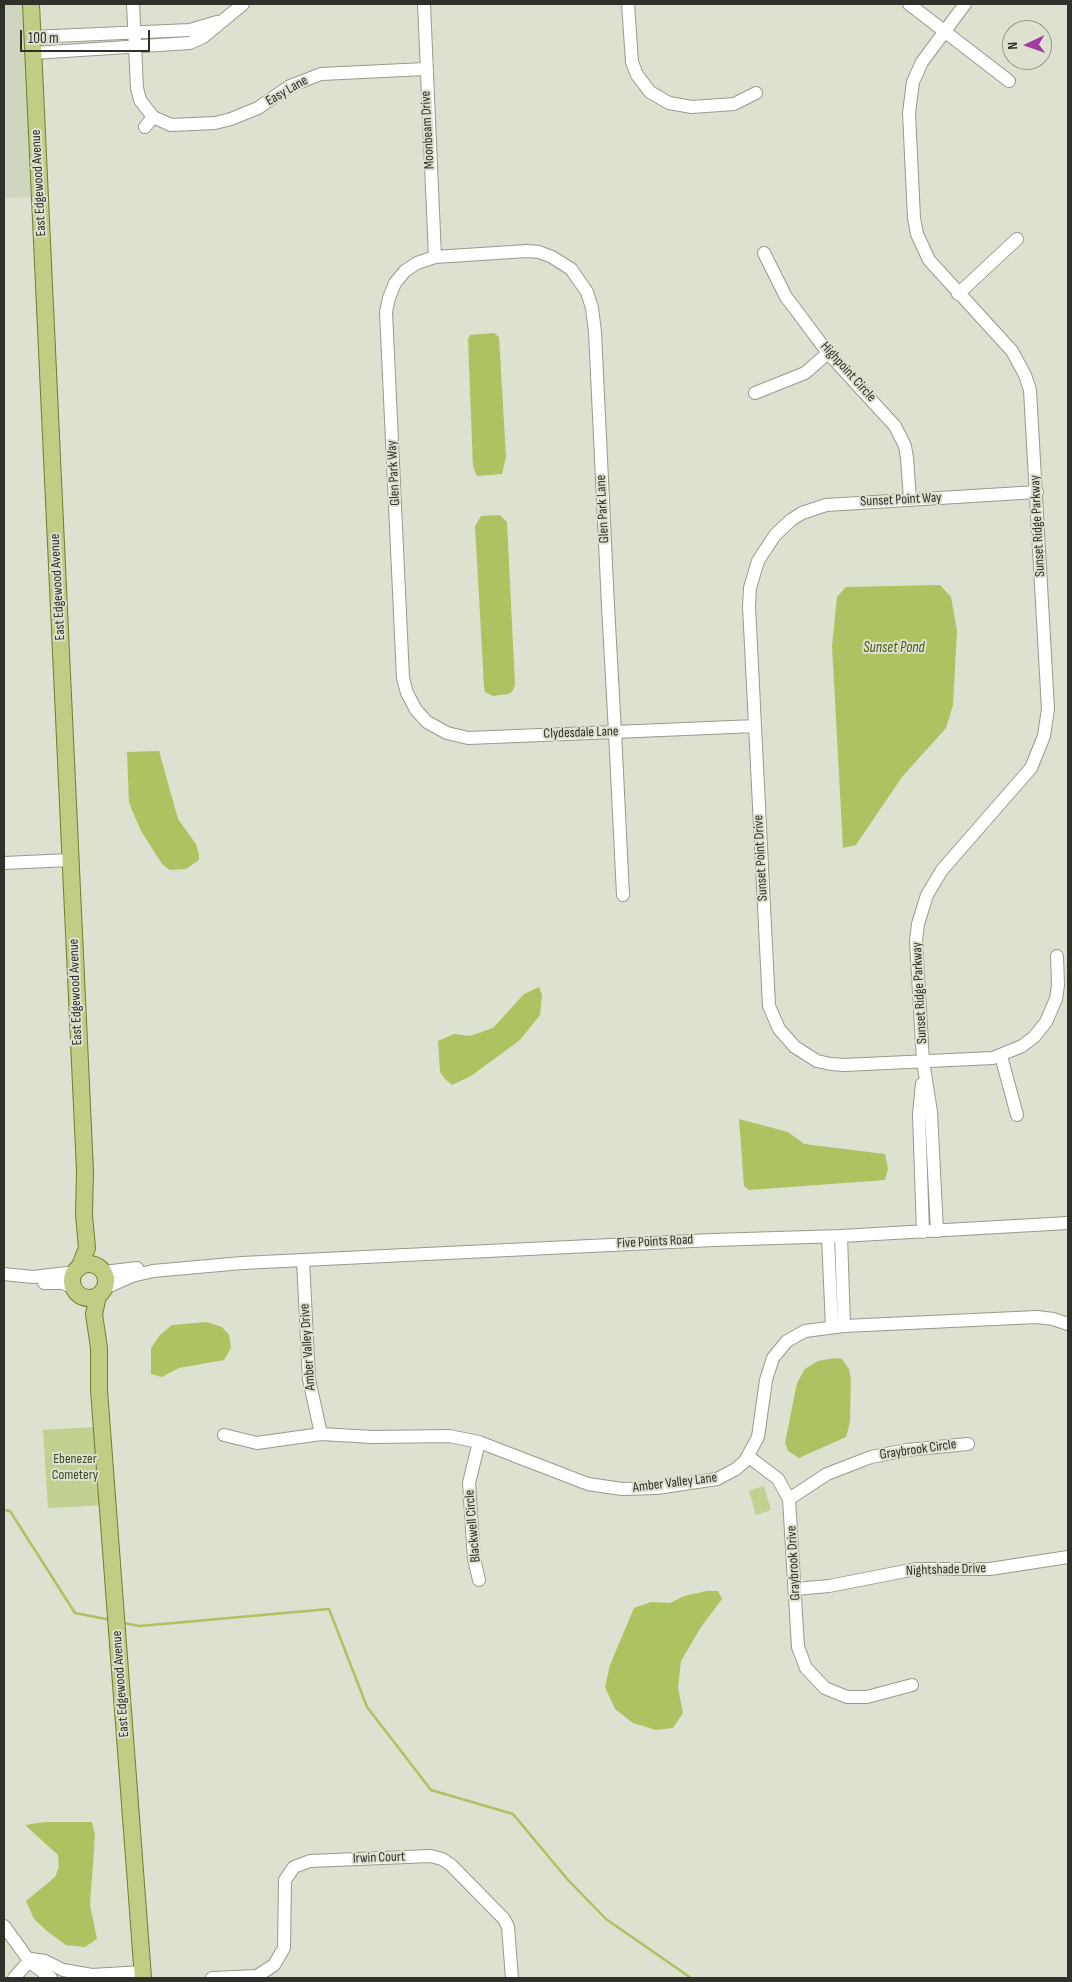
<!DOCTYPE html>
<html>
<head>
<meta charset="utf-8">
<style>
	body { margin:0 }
	#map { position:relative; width:1072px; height:1982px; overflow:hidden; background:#dce1d0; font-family:"Sofia Sans Condensed",sans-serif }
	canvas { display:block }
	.frame { position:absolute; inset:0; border:5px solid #2e3029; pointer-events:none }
	.north { position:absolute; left:1002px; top:20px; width:50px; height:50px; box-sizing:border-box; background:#dce1d0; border:1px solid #969a8d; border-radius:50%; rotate:267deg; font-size:14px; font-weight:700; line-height:20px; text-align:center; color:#2e3029 }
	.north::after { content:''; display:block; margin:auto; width:18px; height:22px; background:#a33a9d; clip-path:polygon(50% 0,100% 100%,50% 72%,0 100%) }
	.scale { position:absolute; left:20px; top:30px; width:130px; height:22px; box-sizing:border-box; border:2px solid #2e3029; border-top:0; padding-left:6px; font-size:15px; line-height:18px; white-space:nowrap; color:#2e3029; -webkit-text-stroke:4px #dce1d0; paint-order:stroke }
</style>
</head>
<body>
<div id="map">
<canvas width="1072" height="1982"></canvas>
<div class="frame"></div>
<div class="north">N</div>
<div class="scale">100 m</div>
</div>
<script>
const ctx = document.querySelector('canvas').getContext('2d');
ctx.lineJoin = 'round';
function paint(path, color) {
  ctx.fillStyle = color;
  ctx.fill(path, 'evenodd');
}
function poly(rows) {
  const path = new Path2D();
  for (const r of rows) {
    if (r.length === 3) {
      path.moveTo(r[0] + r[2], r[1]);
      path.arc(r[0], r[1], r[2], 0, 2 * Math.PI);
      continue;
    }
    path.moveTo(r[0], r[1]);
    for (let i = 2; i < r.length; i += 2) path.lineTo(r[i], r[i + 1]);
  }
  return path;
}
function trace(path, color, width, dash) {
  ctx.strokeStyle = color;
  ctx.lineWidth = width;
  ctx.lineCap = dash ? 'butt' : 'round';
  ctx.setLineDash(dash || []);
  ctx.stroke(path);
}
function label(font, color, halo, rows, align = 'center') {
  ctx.font = font + ' "Sofia Sans Condensed",sans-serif';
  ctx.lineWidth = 4;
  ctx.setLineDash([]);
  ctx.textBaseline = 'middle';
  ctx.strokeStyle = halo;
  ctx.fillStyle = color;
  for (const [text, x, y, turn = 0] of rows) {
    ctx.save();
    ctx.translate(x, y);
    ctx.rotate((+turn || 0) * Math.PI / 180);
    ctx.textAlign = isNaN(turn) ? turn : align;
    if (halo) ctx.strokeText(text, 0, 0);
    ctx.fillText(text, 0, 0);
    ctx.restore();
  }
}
const built = poly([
	[4,4,31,4,39,197,4,198]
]);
const green = poly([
	[94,1427,107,1505,48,1508,43,1430],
	[764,1486,771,1510,756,1515,749,1491]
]);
const water = poly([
	[494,333,499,337,506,457,502,474,477,476,473,467,468,339,470,335],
	[500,515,507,522,515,685,512,692,508,694,493,696,485,692,484,686,475,526,481,516],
	[940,585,951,597,957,631,953,705,946,728,902,777,856,845,843,848,832,646,837,597,846,587],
	[159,751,178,819,196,844,199,854,199,860,186,869,170,870,162,864,141,831,129,803,127,752],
	[539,987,542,995,540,1015,520,1040,471,1076,452,1085,445,1079,440,1072,438,1041,454,1034,470,1036,493,1028,524,994],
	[739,1119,788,1132,804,1144,885,1154,888,1169,885,1180,749,1190,744,1186],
	[207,1322,222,1327,229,1335,231,1348,224,1360,179,1368,162,1377,151,1374,151,1348,160,1335,172,1325],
	[835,1358,842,1359,849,1369,851,1380,850,1422,846,1437,799,1458,788,1451,785,1443,797,1383,805,1369,818,1361],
	[707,1591,718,1591,722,1599,701,1627,681,1661,678,1688,683,1713,673,1728,656,1730,633,1723,615,1709,605,1687,610,1665,634,1608,651,1602,670,1603,684,1596],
	[45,1822,92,1822,95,1835,90,1905,97,1939,85,1947,66,1945,48,1932,34,1919,26,1901,55,1877,59,1867,58,1855,25,1825]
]);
const stream = poly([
	[4,1510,10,1511,75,1613,111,1620],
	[123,1623,140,1626,329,1609,367,1707,431,1790,513,1814,568,1880,606,1919,691,1978]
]);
const minor = poly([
	[133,4,137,88,140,100,153,117,171,125,215,123,231,119,258,108,290,86,321,74,425,69],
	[424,4,435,257],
	[628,4,632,62,637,75,650,92,669,103,692,107,734,104,756,93],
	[909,4,1009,81],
	[32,37,190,30,217,22],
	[33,53,190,43,203,37,243,4],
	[145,127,153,117],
	[764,253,786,297,796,310,828,353,895,426,905,446,907,458,910,499],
	[958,294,1017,239],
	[755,393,805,373,828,353],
	[1037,492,826,505,802,513,791,520,775,535,758,561,750,588,749,606,769,1006,779,1029,795,1047,817,1061,831,1064,844,1065,993,1058,1022,1046,1034,1037,1046,1022,1056,999,1058,985,1057,956],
	[4,863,70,860],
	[623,895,615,732,608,606,595,332,592,308,587,292,571,269,552,257,539,252,527,251,435,257,417,263,405,271,395,283,389,298,386,312,403,678,407,693,416,710,427,722,447,733,468,738,615,732,755,726],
	[1001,1056,1017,1115],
	[922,1084,919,1114,923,1232],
	[937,1231,931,1112,923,1061,916,941,918,924,927,895,942,870,1031,768,1044,736,1048,709,1030,390,1025,375,1012,351,929,260,917,234,914,218,909,113,913,82,922,62,965,4],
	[841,1236,844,1326],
	[828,1237,832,1327],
	[303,1260,309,1379,321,1434],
	[104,1272,137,1268],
	[4,1274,33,1277,75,1272],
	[44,1283,63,1283,74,1288],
	[105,1288,132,1276,153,1271,242,1263,713,1240,841,1236,1068,1223],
	[224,1435,257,1443,321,1434,373,1437,449,1436,479,1442,588,1484,622,1489,657,1488,717,1479,736,1469,745,1461,758,1437,766,1380,773,1358,787,1341,805,1331,844,1326,1037,1317,1053,1319,1068,1324],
	[479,1442,469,1483,474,1559,479,1580],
	[749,1457,778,1479,789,1499,798,1647,806,1668,825,1688,847,1697,867,1697,912,1685],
	[789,1499,827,1474,871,1457,907,1450,968,1444],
	[795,1589,829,1586,916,1569,990,1569,1068,1557],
	[4,1926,31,1963,51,1978],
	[31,1959,45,1961,63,1970,92,1975,142,1972],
	[257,1976,274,1965,284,1948,285,1880,294,1867,310,1861,431,1856,442,1859,451,1865,504,1919,508,1927,512,1978],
	[14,1978,31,1959],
	[212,1978,257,1976,260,1978]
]);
const major = poly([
	[31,4,85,1171,84,1215,87,1248,79,1268],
	[89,1281,17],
	[98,1296,94,1314,99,1348,99,1390,143,1978]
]);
const streetNames = [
	["Easy Lane",287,91,-30],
	["Moonbeam Drive",428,130,-93],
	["East Edgewood Avenue",39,183,-93],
	["Highpoint Circle",848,372,48],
	["Glen Park Way",394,473,-93],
	["Sunset Point Way",901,500,-3],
	["Glen Park Lane",603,509,-93],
	["Sunset Ridge Parkway",1038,526,-93],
	["East Edgewood Avenue",58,587,-93],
	["Clydesdale Lane",581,733,-2],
	["Sunset Point Drive",761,858,-93],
	["East Edgewood Avenue",76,992,-92],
	["Sunset Ridge Parkway",920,993,-93],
	["Five Points Road",655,1242,-3],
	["Amber Valley Drive",308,1347,-94],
	["Graybrook Circle",918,1450,-8],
	["Amber Valley Lane",675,1483,-7],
	["Blackwell Circle",473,1526,-95],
	["Graybrook Drive",794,1563,-93],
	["Nightshade Drive",946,1570,-2],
	["East Edgewood Avenue",121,1684,-94],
	["Irwin Court",379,1858,-2]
];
const parkNames = [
	["Ebenezer",75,1459],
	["Cometery",75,1475]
];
const waterNames = [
	["Sunset Pond",894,648]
];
paint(built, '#cfd6be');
paint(green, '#c1d190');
paint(water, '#adc361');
trace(stream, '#adc361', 2.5);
trace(minor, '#979b8c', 14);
trace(major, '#708030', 18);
trace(minor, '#fff', 12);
trace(major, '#bfcd85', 16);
label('14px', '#2e3029', '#dce1d0', streetNames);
label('14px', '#3f4820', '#dce1d0', parkNames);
label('italic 15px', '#4b5810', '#dce1d0', waterNames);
</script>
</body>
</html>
